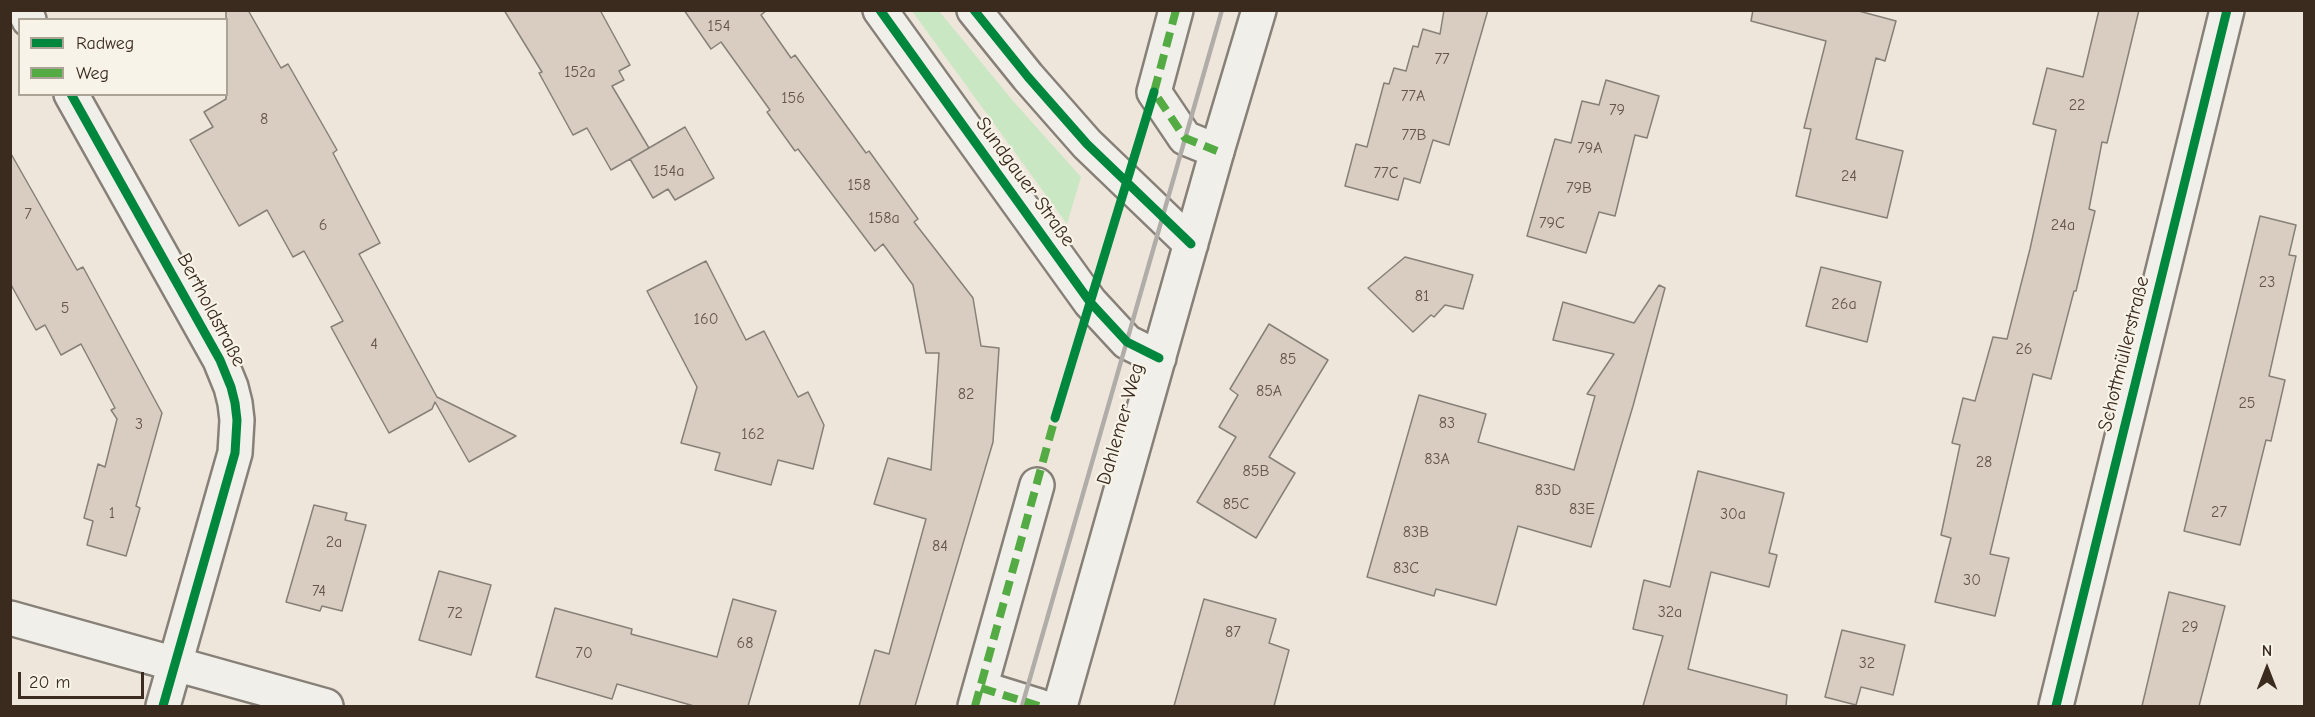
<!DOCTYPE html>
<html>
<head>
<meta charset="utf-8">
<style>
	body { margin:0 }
	#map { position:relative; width:2315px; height:717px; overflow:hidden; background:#eee6db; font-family:"Comic Neue",sans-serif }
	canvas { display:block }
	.frame { position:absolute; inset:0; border:12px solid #3b2a1e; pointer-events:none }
	.legend { position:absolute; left:18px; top:18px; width:210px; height:78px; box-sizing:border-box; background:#f7f3e8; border:2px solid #aca397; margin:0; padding:8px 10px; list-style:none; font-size:18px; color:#3b2a1e }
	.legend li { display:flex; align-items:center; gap:12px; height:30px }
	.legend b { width:30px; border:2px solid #aca397 }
	.north { position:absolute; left:2237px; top:639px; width:60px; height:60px; -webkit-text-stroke:4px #f7f3e8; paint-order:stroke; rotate:0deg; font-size:16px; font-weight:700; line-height:24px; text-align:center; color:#3b2a1e }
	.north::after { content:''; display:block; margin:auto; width:21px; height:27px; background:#3b2a1e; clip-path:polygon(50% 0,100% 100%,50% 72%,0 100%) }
	.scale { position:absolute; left:18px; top:672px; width:126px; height:27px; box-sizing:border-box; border:3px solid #3b2a1e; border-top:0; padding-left:8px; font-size:18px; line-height:21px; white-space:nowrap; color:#3b2a1e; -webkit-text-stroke:4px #f7f3e8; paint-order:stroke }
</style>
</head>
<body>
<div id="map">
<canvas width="2315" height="717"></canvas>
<div class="frame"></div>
<ul class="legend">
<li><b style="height:8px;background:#00873e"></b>Radweg</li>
<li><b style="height:8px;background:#55ab43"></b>Weg</li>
</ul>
<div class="north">N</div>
<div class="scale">20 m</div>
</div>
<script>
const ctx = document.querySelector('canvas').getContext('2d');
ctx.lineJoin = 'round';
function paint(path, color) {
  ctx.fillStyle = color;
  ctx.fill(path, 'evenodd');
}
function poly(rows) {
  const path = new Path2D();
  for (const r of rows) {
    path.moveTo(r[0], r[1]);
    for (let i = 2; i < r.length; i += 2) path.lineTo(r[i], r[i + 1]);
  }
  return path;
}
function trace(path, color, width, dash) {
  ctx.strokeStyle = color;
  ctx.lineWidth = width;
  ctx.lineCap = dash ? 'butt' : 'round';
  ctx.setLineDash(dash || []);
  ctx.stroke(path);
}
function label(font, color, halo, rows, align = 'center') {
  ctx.font = font + ' "Comic Neue",sans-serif';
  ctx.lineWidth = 4.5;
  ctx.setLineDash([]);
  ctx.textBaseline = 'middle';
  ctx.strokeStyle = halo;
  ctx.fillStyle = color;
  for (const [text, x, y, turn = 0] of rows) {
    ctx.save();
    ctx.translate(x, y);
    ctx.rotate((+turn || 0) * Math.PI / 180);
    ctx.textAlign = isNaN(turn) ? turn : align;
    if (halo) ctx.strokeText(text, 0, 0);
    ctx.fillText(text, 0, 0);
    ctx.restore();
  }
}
const green = poly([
	[912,11,939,11,1013,101,1081,177,1067,224]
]);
const building = poly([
	[226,10,248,10,281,68,288,64,337,150,333,153,380,243,359,254,437,397,516,436,469,462,435,402,432,409,389,433,331,327,343,321,304,251,293,257,267,210,239,226,190,140,213,127,204,112,226,99,226,10],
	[504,10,600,10,630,65,619,71,624,80,612,86,649,148,611,170,587,128,573,135,539,73,542,72,504,10],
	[684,10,767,10,761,15,791,58,795,55,866,153,869,151,918,219,914,222,973,298,981,346,999,348,993,442,915,706,859,706,875,650,889,654,926,519,874,504,888,458,931,470,939,353,926,353,913,285,883,244,875,251,798,149,795,151,767,112,770,110,721,42,711,49,684,10],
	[1444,10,1488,10,1449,145,1433,140,1420,183,1404,178,1398,200,1345,186,1356,144,1367,147,1384,83,1389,84,1394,68,1406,71,1413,46,1418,47,1423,29,1440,34,1444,10],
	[1753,10,1855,10,1896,21,1885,61,1876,58,1856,139,1903,151,1887,218,1796,196,1811,129,1804,128,1826,41,1751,21,1753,10],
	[2099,10,2139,10,2107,143,2102,142,2089,209,2095,211,2076,291,2074,291,2051,379,2033,374,1990,554,2009,558,1995,616,1935,602,1951,538,1941,535,1960,445,1952,443,1963,398,1975,401,1993,337,2007,339,2030,249,2056,130,2033,124,2047,68,2083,77,2099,10],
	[1606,80,1659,96,1647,138,1635,135,1615,216,1599,212,1586,253,1527,236,1555,139,1571,143,1582,101,1599,105,1606,80],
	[685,127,714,178,675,200,668,189,653,198,630,159,685,127],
	[10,152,77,270,83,267,162,413,136,506,140,508,126,556,87,545,93,521,84,518,98,464,105,467,117,419,111,410,115,408,81,344,61,355,45,325,36,330,10,283,10,152],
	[2260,216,2296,225,2289,255,2296,256,2269,376,2285,380,2271,441,2266,440,2240,545,2184,531,2260,216],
	[1405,257,1473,275,1463,309,1445,305,1434,317,1431,315,1413,332,1368,288,1405,257],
	[706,261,746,340,764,331,798,397,808,392,824,425,813,469,778,460,771,485,715,470,720,453,681,443,697,387,647,291,706,261],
	[1821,267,1881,282,1867,342,1806,326,1821,267],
	[1659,285,1665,288,1633,406,1591,547,1518,526,1496,605,1436,589,1434,596,1367,577,1419,395,1486,414,1478,442,1574,470,1595,396,1587,394,1614,354,1553,340,1563,302,1634,323,1659,285],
	[1269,324,1328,360,1269,457,1295,473,1256,538,1197,502,1236,437,1219,427,1238,395,1230,389,1269,324],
	[1698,471,1784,493,1769,553,1777,555,1769,587,1711,572,1688,669,1787,695,1786,706,1643,706,1663,636,1633,629,1644,580,1670,587,1698,471],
	[314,505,347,513,345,520,366,525,342,611,322,606,320,611,286,602,314,505],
	[439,571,491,585,471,655,419,640,439,571],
	[2169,592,2225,606,2199,706,2142,706,2169,592],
	[733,599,776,611,748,706,694,706,617,684,612,699,536,677,555,608,632,629,631,634,717,657,733,599],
	[1204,599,1276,619,1269,643,1289,650,1274,706,1174,706,1204,599],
	[1842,630,1905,645,1893,695,1861,687,1856,705,1825,697,1842,630]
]);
const street = poly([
	[24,10,29,20],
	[1176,10,1154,92,1185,138,1217,151],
	[71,94,220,360,231,387,235,403,237,420,235,453,163,706],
	[10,618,326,706],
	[981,688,1039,706],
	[975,706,1037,485],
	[2056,706,2227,10]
]);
const secondary = poly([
	[880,10,1090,302,1127,342,1159,358],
	[974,10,1028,77,1087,144,1191,244],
	[1060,706,1217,151,1259,10]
]);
const rail = poly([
	[1022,706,1222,10]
]);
const quiet = poly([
	[1176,10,1154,92,1185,138,1217,151],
	[981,688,1039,706],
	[975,706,1055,418]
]);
const cycleway = poly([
	[880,10,1090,302,1127,342,1159,358],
	[974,10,1028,77,1087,144,1191,244],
	[71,94,220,360,231,387,235,403,237,420,235,453,163,706],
	[1055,418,1154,92],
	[2056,706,2227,10]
]);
const numberNames = [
	["154",719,26],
	["77",1442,59],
	["152a",580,72],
	["77A",1413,96],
	["156",793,98],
	["22",2077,105],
	["79",1617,110],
	["8",264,119],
	["77B",1414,135],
	["79A",1590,148],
	["154a",669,171],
	["77C",1386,173],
	["24",1849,176],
	["158",859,185],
	["79B",1579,188],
	["7",28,214],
	["158a",884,218],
	["79C",1552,223],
	["6",323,225],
	["24a",2063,225],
	["23",2267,282],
	["81",1422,296],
	["26a",1844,304],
	["5",65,308],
	["160",706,319],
	["4",374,344],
	["26",2024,349],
	["85",1288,359],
	["85A",1269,391],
	["82",966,394],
	["25",2247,403],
	["83",1447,423],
	["3",139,424],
	["162",753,434],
	["83A",1437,459],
	["28",1984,462],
	["85B",1256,471],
	["83D",1548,490],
	["85C",1236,504],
	["83E",1582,509],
	["27",2219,512],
	["1",112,513],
	["30a",1733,514],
	["83B",1416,532],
	["2a",334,542],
	["84",940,546],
	["83C",1406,568],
	["30",1972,580],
	["74",319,591],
	["32a",1670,612],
	["72",455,613],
	["29",2190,627],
	["87",1233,632],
	["68",745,643],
	["70",584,653],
	["32",1867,663]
];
const streetNames = [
	["Sundgauer Straße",1025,182,54],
	["Bertholdstraße",211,310,62],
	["Schottmüllerstraße",2124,354,-76],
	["Dahlemer Weg",1121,424,-74]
];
paint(green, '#c9e7c2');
paint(building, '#d8cdc0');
trace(building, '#878078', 1.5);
trace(street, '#878078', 38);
trace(secondary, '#878078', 38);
trace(street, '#f1efea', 33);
trace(secondary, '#f1efea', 33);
trace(rail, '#b0aca7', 4.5);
trace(quiet, '#55ab43', 8, [15, 8]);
trace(cycleway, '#00873e', 9);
label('16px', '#655549', null, numberNames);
label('20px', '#3b2a1e', '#f7f3e8', streetNames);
</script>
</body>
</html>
